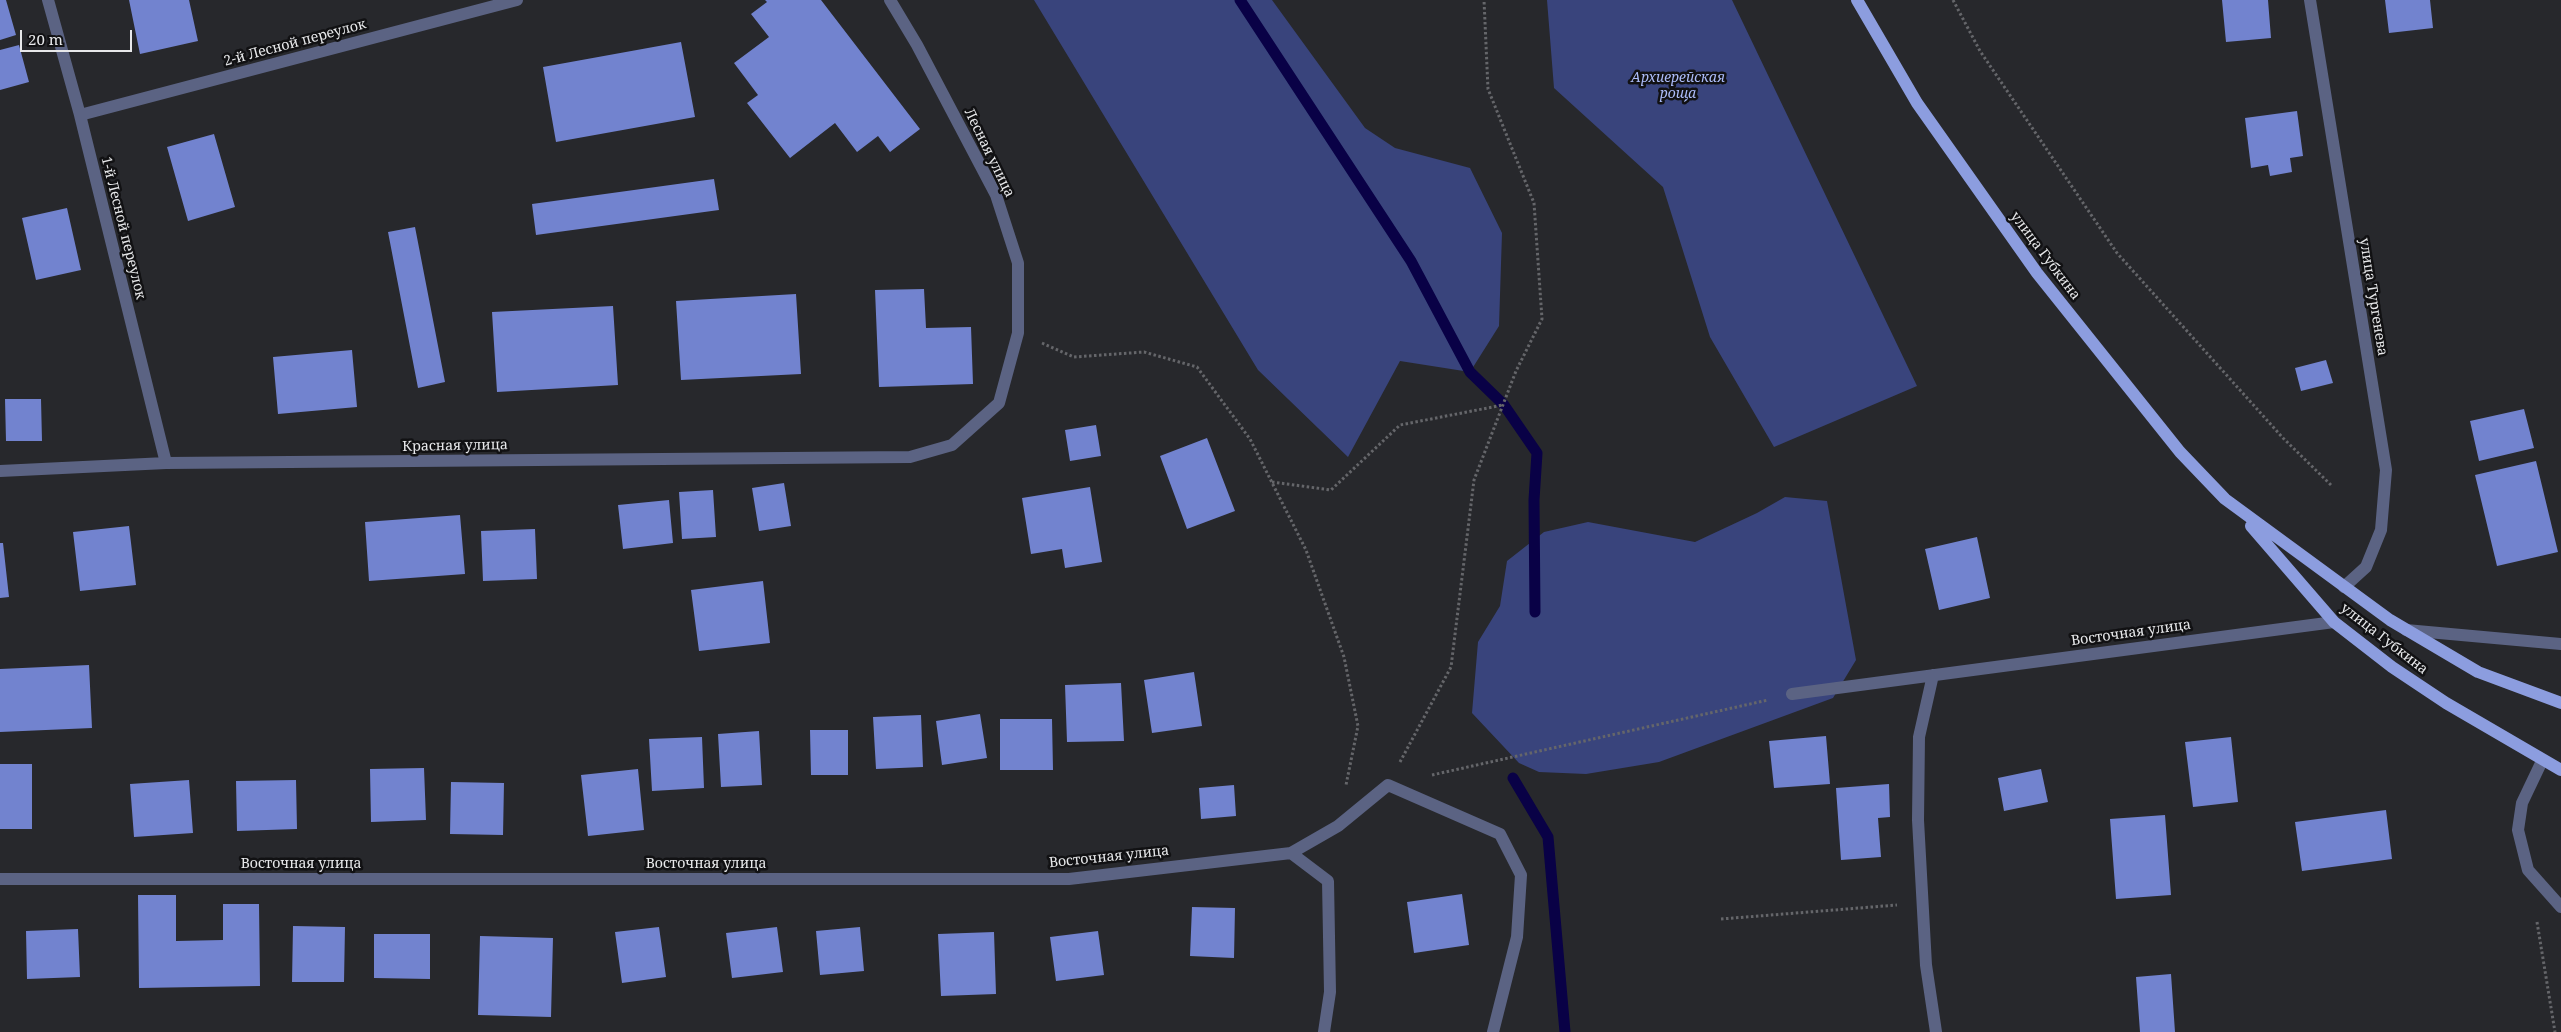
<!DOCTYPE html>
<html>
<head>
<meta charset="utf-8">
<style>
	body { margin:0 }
	#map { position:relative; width:2561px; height:1032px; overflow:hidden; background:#27282c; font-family:"Noto Serif",serif }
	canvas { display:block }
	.scale { position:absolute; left:20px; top:30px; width:112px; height:22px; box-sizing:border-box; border:2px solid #e7e8ea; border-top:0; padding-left:6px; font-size:15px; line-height:18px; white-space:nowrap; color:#e7e8ea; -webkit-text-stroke:4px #111113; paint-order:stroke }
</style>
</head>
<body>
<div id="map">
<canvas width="2561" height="1032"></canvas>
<div class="scale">20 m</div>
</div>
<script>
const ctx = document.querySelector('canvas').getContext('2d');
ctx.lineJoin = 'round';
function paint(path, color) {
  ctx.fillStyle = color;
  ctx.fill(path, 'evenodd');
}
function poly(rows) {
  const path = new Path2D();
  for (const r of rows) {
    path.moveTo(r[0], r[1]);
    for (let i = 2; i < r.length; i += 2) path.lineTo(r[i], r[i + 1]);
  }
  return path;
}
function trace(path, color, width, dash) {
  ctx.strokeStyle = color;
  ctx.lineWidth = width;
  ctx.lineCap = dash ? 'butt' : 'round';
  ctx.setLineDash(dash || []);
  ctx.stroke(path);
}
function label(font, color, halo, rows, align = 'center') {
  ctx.font = font + ' "Noto Serif",serif';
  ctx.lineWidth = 5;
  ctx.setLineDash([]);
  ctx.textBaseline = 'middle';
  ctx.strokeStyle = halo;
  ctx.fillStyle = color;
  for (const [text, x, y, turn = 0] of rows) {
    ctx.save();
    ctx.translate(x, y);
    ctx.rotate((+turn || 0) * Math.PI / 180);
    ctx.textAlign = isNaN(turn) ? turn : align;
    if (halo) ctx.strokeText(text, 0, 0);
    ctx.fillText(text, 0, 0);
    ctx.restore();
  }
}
const green = poly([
	[1034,0,1272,0,1365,128,1395,148,1470,168,1502,233,1499,326,1470,372,1400,361,1348,457,1258,370],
	[1547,0,1732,0,1917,386,1774,447,1710,337,1663,187,1554,88],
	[1785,497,1827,501,1856,660,1833,698,1659,762,1586,774,1539,772,1519,763,1472,713,1478,642,1500,606,1507,561,1544,532,1588,522,1695,542,1757,513]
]);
const stream = poly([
	[1240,0,1411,261,1470,372,1504,405,1537,453,1534,500,1535,612],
	[1513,778,1548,837,1565,1032]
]);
const building = poly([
	[0,0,6,0,16,35,0,40],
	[129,0,189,0,198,41,140,54],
	[765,0,821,0,920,129,890,152,878,136,857,152,835,123,790,158,747,103,758,95,734,63,769,37,751,14,767,2],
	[2222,0,2268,0,2271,38,2226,42],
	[2385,0,2430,0,2433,28,2389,33],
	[681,42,695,117,556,142,543,67],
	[19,45,29,82,0,90,0,50],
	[2297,111,2303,156,2290,158,2292,172,2270,176,2268,165,2251,168,2245,118],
	[214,134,235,207,188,221,167,147],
	[714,179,719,210,536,235,532,204],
	[67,208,81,270,36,280,22,218],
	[415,227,445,382,418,388,388,232],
	[924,289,926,328,971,327,973,384,879,387,875,290],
	[796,294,801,374,681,380,676,301],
	[613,306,618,385,497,392,492,312],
	[352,350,357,407,278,414,273,357],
	[2326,360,2333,383,2301,391,2295,368],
	[5,399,41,399,42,441,6,441],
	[2524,409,2534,448,2479,461,2470,421],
	[1096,425,1101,456,1070,461,1065,430],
	[1207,438,1235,511,1187,529,1160,456],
	[2536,461,2558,552,2497,566,2475,475],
	[784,483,791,526,759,531,752,488],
	[1090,487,1102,562,1065,568,1062,549,1031,554,1022,498],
	[713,490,716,537,682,539,679,492],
	[669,500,673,543,623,549,618,505],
	[460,515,465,574,369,581,365,522],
	[129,526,136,585,80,591,73,532],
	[535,529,537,579,483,581,481,531],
	[1977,537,1990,598,1939,610,1925,549],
	[0,543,3,543,9,597,0,598],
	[763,581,770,643,699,651,691,590],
	[89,665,92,728,0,732,0,669],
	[1194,672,1202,726,1152,733,1144,680],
	[1121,683,1124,741,1067,742,1065,685],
	[980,714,987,758,942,765,936,721],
	[921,715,923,767,876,769,873,717],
	[1000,719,1052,719,1053,770,1000,770],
	[810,730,848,730,848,775,811,775],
	[759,731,762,785,721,787,718,734],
	[1826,736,1830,784,1774,788,1769,741],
	[702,737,704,788,652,791,649,739],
	[2231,737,2238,802,2193,807,2185,742],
	[0,764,32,764,32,829,0,829],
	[424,768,426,820,371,822,370,769],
	[638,769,644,830,588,836,581,775],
	[2041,769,2048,802,2004,811,1998,778],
	[189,780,193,833,134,837,130,784],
	[296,780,297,829,237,831,236,781],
	[451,782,504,783,503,835,450,834],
	[1889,784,1890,817,1878,818,1881,857,1841,860,1836,788],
	[1234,785,1236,816,1201,819,1199,788],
	[2386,810,2392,859,2302,871,2295,822],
	[2165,815,2171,895,2116,899,2110,819],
	[1462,894,1469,945,1414,953,1407,902],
	[138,895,176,895,176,941,223,940,223,904,259,904,260,986,139,988],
	[1192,907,1235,908,1234,958,1190,956],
	[293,926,345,927,344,982,292,982],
	[659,927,666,977,622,983,615,932],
	[777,927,783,972,732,978,726,933],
	[860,927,864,971,820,975,816,931],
	[78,929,80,977,27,979,26,931],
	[1098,931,1104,975,1056,981,1050,937],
	[994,932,996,994,941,996,938,934],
	[374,934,430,934,430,979,374,978],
	[480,936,553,938,551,1017,478,1015],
	[2171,974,2175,1032,2140,1032,2136,977]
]);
const path = poly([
	[1953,0,1980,51,2117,253,2283,438,2331,485],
	[1042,343,1074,357,1144,352,1197,367,1250,439,1306,550,1344,657,1358,726,1346,785],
	[1272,482,1331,490,1400,425,1503,405],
	[1400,762,1451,667,1474,480,1516,371,1542,319,1534,203,1488,89,1484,0],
	[1432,775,1768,700],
	[1721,919,1897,905],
	[2537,922,2555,1032]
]);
const minor = poly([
	[48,0,80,115,166,463],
	[2310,0,2386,470,2381,530,2366,567,2344,587],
	[80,115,517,0],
	[0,471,166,463,910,457,952,445,999,403,1018,333,1018,263,996,195,917,45,890,0],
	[2406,630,2561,644],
	[1933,675,1919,737,1918,820,1926,965,1936,1032],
	[1792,694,2334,622],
	[2542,761,2522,803,2518,830,2528,870,2561,907],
	[1291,853,1328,881,1330,992,1324,1032],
	[0,879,1069,879,1291,853,1338,826,1388,785,1500,834,1521,875,1517,937,1493,1032]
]);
const major = poly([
	[1857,0,1917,103,2037,273,2180,452,2225,499,2390,620,2478,672,2561,703],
	[2251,526,2334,622,2392,667,2446,703,2561,770]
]);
const streetNames = [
	["2-й Лесной переулок",295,43,-15],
	["Лесная улица",989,153,64],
	["1-й Лесной переулок",123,228,76],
	["улица Губкина",2045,256,53],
	["улица Тургенева",2373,297,81],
	["Красная улица",455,446,-1],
	["Восточная улица",2131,633,-8],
	["улица Губкина",2384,639,38],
	["Восточная улица",1109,857,-6],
	["Восточная улица",301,864],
	["Восточная улица",706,864]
];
const parkNames = [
	["Архиерейская",1678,78],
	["роща",1678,94]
];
paint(green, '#39447c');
trace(stream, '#090146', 11);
paint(building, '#7283cf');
trace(path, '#65666a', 3, [2.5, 2.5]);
trace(minor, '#5b6383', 12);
trace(major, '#8c9ddf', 12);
label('14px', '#e7e8ea', '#111113', streetNames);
label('italic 14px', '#acbcf9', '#111113', parkNames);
</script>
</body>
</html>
